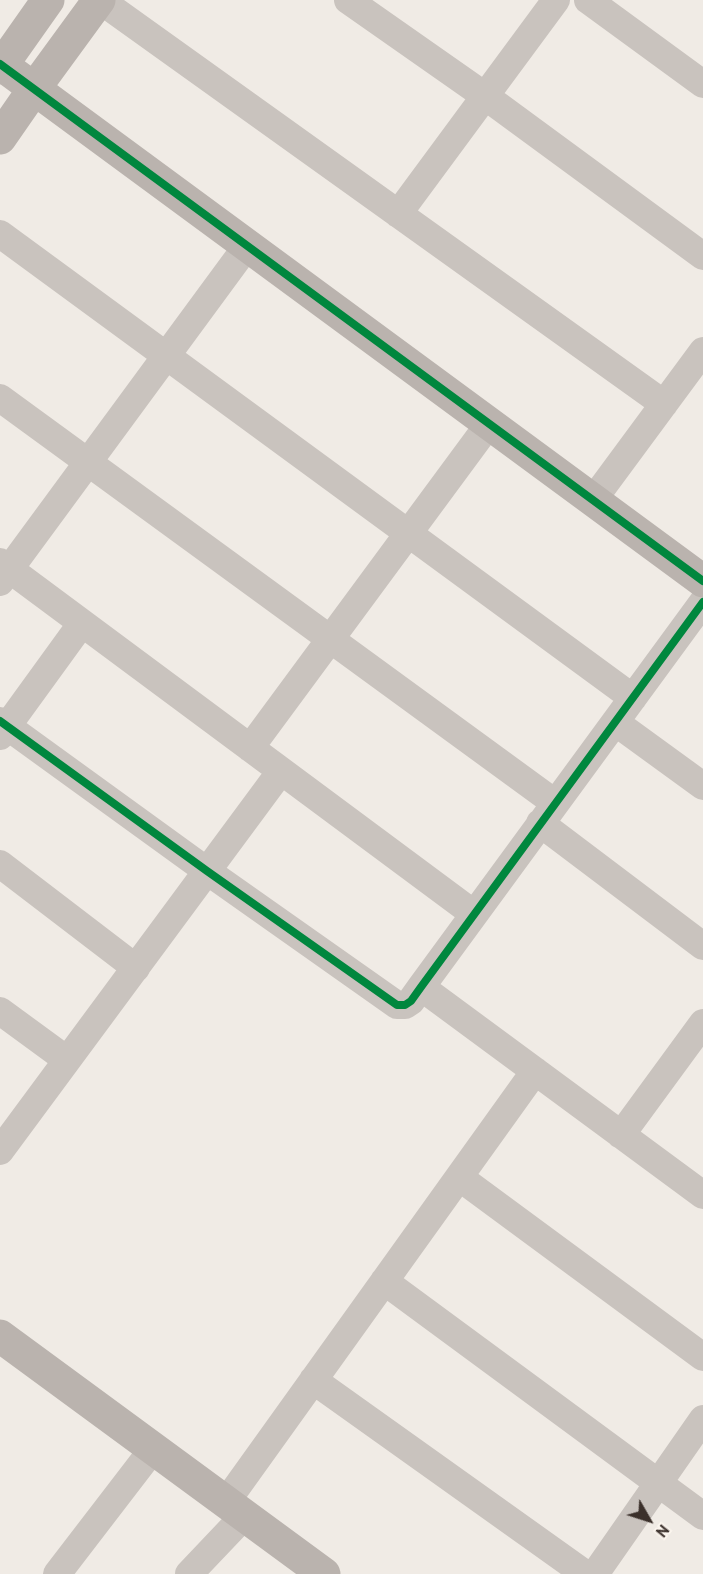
<!DOCTYPE html>
<html>
<head>
<meta charset="utf-8">
<style>
	body { margin:0 }
	#map { position:relative; width:703px; height:1574px; overflow:hidden; background:#f0ebe5; font-family:"PT Sans",sans-serif }
	canvas { display:block }
	.north { position:absolute; left:619px; top:1490px; width:60px; height:60px; -webkit-text-stroke:4px #fbf5ee; paint-order:stroke; rotate:129deg; font-size:16px; font-weight:700; line-height:24px; text-align:center; color:#3b302b }
	.north::after { content:''; display:block; margin:auto; width:21px; height:27px; background:#3b302b; clip-path:polygon(50% 0,100% 100%,50% 72%,0 100%) }
</style>
</head>
<body>
<div id="map">
<canvas width="703" height="1574"></canvas>
<div class="north">N</div>
</div>
<script>
const ctx = document.querySelector('canvas').getContext('2d');
ctx.lineJoin = 'round';
function poly(rows) {
  const path = new Path2D();
  for (const r of rows) {
    path.moveTo(r[0], r[1]);
    for (let i = 2; i < r.length; i += 2) path.lineTo(r[i], r[i + 1]);
  }
  return path;
}
function trace(path, color, width, dash) {
  ctx.strokeStyle = color;
  ctx.lineWidth = width;
  ctx.lineCap = dash ? 'butt' : 'round';
  ctx.setLineDash(dash || []);
  ctx.stroke(path);
}
const street = poly([
	[100,0,664,404],
	[348,0,485,96,703,256],
	[588,0,703,84],
	[398,214,556,0],
	[0,234,633,698],
	[0,398,555,803],
	[593,500,703,351],
	[0,562,474,914],
	[0,582,247,246],
	[0,721,207,871,397,1005,405,1005,411,1001,421,987,703,602],
	[615,722,703,786],
	[0,736,82,623],
	[250,748,489,424],
	[540,823,703,946],
	[0,864,136,968],
	[421,987,703,1195],
	[0,1011,67,1060],
	[621,1135,703,1023],
	[0,1151,281,771],
	[459,1177,703,1357],
	[384,1281,703,1516],
	[313,1380,585,1574],
	[226,1502,535,1071],
	[57,1574,153,1449],
	[189,1574,244,1516],
	[595,1574,703,1419]
]);
const secondary = poly([
	[2,65,703,581],
	[0,68,48,0],
	[0,138,34,89,99,0],
	[0,1336,324,1574]
]);
const cycleway = poly([
	[0,64,703,581],
	[0,721,207,871,397,1005,405,1005,411,1001,421,987,703,602]
]);
trace(street, '#c9c3be', 28);
trace(secondary, '#bab3ae', 33);
trace(cycleway, '#00873e', 8);
</script>
</body>
</html>
